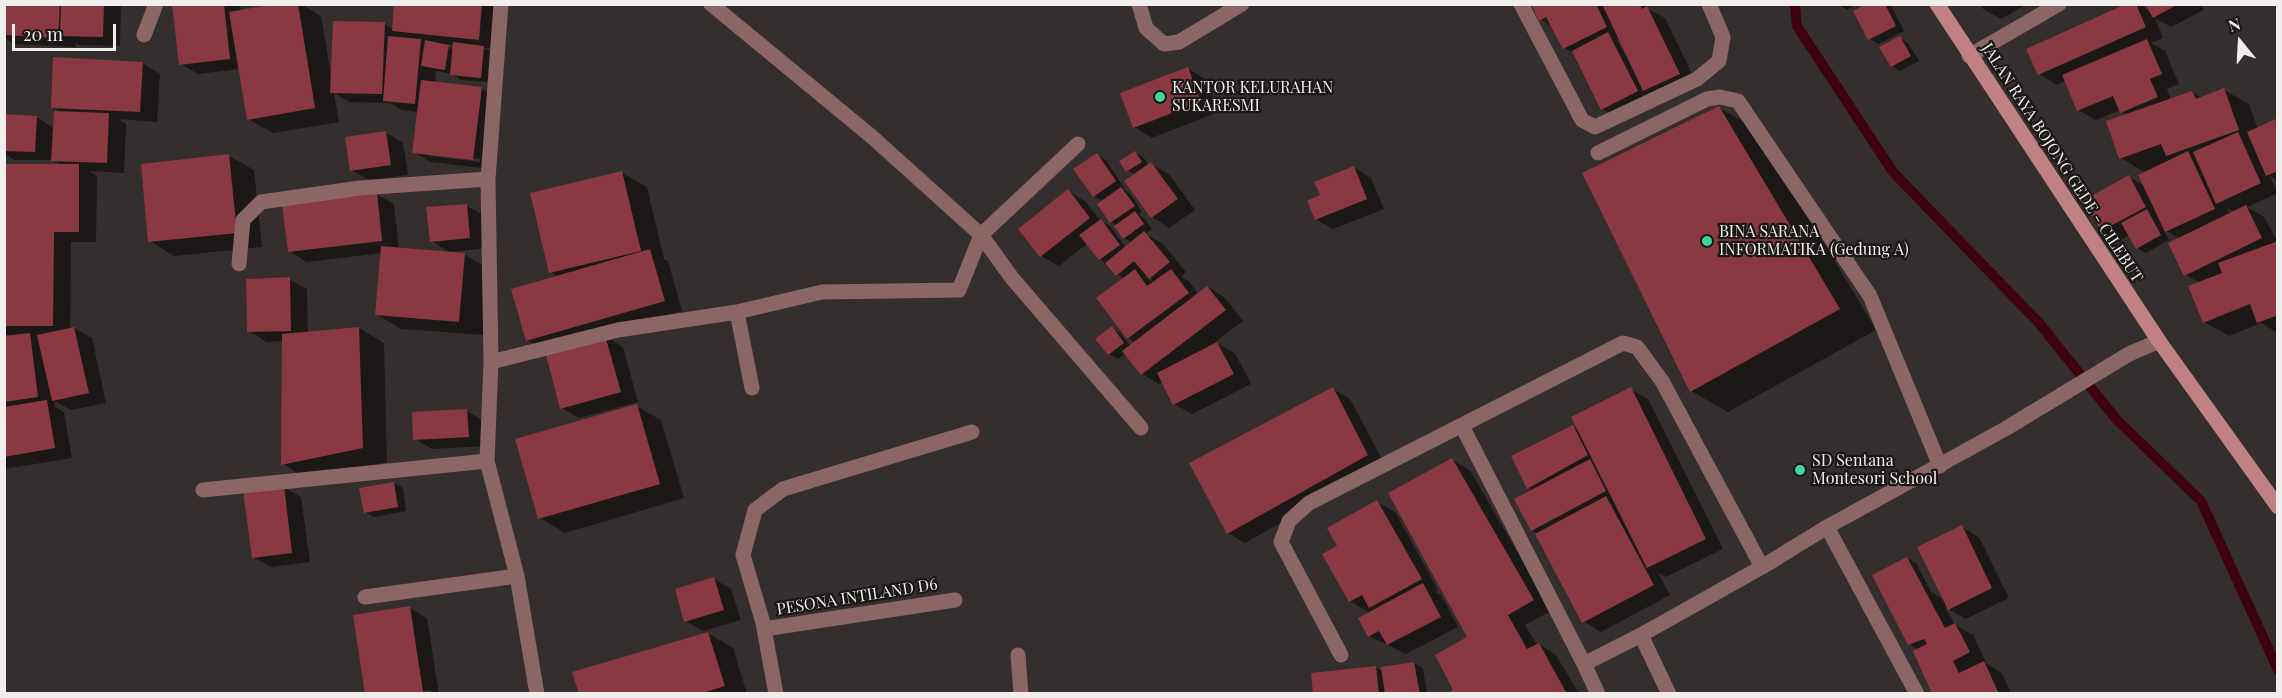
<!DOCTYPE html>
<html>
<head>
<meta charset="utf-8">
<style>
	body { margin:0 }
	#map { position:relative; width:2282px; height:698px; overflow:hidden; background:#352e2e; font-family:"Playfair Display",serif }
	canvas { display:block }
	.frame { position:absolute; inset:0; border:6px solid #f3eeee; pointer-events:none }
	.north { position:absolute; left:2210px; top:12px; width:60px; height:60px; -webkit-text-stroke:4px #1b1717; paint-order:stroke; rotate:342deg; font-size:16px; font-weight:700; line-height:24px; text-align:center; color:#f3eeee }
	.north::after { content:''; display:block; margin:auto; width:21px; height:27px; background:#f3eeee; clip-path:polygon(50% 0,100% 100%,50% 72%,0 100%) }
	.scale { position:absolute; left:12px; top:24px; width:104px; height:27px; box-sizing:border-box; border:3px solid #f3eeee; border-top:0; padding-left:8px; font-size:18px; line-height:21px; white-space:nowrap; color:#f3eeee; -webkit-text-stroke:4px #1b1717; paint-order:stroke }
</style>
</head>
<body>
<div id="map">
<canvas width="2282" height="698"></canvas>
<div class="frame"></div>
<div class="north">N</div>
<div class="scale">20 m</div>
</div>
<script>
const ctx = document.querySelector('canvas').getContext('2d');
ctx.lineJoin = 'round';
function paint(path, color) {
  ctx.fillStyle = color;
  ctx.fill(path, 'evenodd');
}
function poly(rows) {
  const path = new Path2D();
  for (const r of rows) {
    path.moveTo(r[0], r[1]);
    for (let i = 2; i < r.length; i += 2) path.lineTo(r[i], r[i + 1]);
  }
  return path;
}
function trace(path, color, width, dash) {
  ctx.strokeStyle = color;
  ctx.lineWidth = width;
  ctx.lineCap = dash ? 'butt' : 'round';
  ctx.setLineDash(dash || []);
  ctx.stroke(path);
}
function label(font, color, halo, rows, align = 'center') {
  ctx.font = font + ' "Playfair Display",serif';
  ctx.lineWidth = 4.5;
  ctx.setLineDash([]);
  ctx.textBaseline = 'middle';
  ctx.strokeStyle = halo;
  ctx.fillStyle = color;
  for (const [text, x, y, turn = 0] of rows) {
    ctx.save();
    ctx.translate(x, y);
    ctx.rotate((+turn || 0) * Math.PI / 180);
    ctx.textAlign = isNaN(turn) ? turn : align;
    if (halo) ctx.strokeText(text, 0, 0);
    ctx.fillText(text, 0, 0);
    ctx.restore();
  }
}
const shadow = poly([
	[4,4,121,4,120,46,79,45,76,43,76,47,15,44,4,38],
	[173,4,240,4,241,12,282,4,301,4,321,16,331,74,384,24,393,29,396,4,501,4,496,49,484,48,492,52,489,82,461,80,452,74,436,71,435,83,481,88,499,99,490,169,431,162,414,152,419,112,402,110,390,103,350,102,334,93,339,122,273,133,248,119,240,69,198,74,181,64],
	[444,44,455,45,454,50],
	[430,153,480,159,480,162,430,156],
	[1533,4,1646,4,1648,9,1665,18,1697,84,1620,119,1602,109,1575,54,1564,48,1553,27,1540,19],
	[1620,39,1627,54,1625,55,1617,40],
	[1838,4,1857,4,1847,10],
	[1869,4,1890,4,1904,31,1878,44,1870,39],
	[1981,4,2027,4,2001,19,1983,9],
	[2130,4,2139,4,2151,12,2147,4,2201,4,2204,10,2171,27,2155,18,2163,38,2151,43,2165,51,2179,84,2167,89,2171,100,2192,92,2202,98,2224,90,2249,104,2258,129,2278,120,2278,181,2270,176,2278,193,2247,207,2264,217,2278,242,2278,333,2261,323,2229,336,2204,322,2200,283,2186,275,2180,239,2163,229,2169,240,2146,253,2137,248,2130,235,2119,240,2102,230,2129,177,2146,187,2146,173,2121,158,2127,115,2120,110,2096,120,2078,110,2066,81,2057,85,2039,74],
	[2227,208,2234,212,2230,215],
	[1900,38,1908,43,1919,61,1900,71,1892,66],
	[142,63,160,74,157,122,118,119,126,124,124,173,89,171,97,176,96,242,71,242,70,329,74,328,92,338,106,403,71,410,54,401,55,407,64,412,72,458,4,469,4,337,10,336,4,334,4,165,62,165,52,160,15,160,4,154,4,116,36,117,54,128,63,113,52,107],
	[1187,68,1205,79,1218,112,1152,138,1134,127],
	[1719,108,1756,129,1876,330,1728,412,1691,391],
	[385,132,403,143,408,175,369,180,351,170],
	[1135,152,1144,158,1149,166,1151,164,1169,174,1195,210,1169,228,1152,217,1135,175,1127,170],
	[1097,155,1106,160,1124,187,1122,189,1130,193,1142,212,1138,214,1144,218,1152,229,1145,234,1162,243,1186,272,1181,277,1189,281,1198,294,1208,287,1225,298,1243,321,1215,342,1235,353,1251,384,1192,414,1174,404,1163,382,1159,384,1142,374,1126,353,1118,359,1109,354,1112,328,1120,333,1130,346,1135,342,1128,338,1098,298,1124,279,1100,259,1088,243,1059,266,1041,256,1068,191,1085,201,1101,221,1110,226,1126,248,1133,243,1124,238,1117,226,1111,222,1103,201,1094,196,1075,170],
	[1148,275,1154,282,1153,282,1145,277],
	[229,156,254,170,262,247,174,256,150,241],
	[1353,167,1371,178,1384,209,1333,229,1316,219,1322,196],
	[622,173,647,187,664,259,668,261,682,311,545,350,527,340,559,277,551,272],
	[376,194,394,204,399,249,465,255,490,269,484,335,401,329,376,314,382,253,307,262,289,251],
	[467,206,485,216,488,248,449,252,431,241],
	[289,279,307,289,308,333,359,328,384,343,387,462,308,479,283,464,284,341,267,342,249,331],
	[605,336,623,347,638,402,579,418,562,408],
	[1333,389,1350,399,1385,465,1245,543,1228,533],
	[1630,389,1648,399,1723,549,1666,577,1658,573,1670,595,1601,632,1583,621,1538,534,1532,530,1533,490,1528,487,1573,427,1580,431],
	[636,406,661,420,684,498,565,533,540,518],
	[467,411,484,421,486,446,432,449,415,439],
	[1452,460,1470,470,1551,611,1525,625,1537,645,1539,644,1556,655,1579,694,1449,694,1455,690,1469,638],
	[394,483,403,488,406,511,374,517,365,512],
	[283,487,301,497,310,562,271,567,253,557],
	[1377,502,1395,512,1438,590,1435,592,1441,595,1458,627,1406,654,1369,636,1370,613,1350,601],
	[1962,527,1979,537,2009,598,1966,619,1945,607,1955,625,1973,635,1986,662,1985,663,2002,673,2011,694,1934,694,1919,650,1910,644,1907,558,1916,563,1931,592,1944,600],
	[714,579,731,589,741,620,703,631,686,621],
	[410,608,427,618,439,694,425,694,431,693,431,690,406,694,367,694],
	[708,633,733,648,747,694,580,694],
	[1414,663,1423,668,1427,694,1315,694,1375,667,1383,672]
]);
const stream = poly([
	[1795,4,1797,26,1893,172,2039,323,2116,419,2201,501,2278,670]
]);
const building = poly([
	[4,4,60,4,58,38,4,35],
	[172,4,224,4,230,59,179,65],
	[274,4,298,4,315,108,247,120,229,12],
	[394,4,482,4,479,40,392,31],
	[1531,4,1596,4,1607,27,1563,49,1546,17,1539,21],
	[1602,4,1640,4,1642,9,1647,6,1680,74,1643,91],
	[1866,4,1885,4,1896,26,1868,40,1853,11],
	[2126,4,2136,4,2146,27,2038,75,2026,49],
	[2145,4,2178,4,2153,18],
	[61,5,104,5,103,37,60,36],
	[333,21,385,22,382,94,330,93],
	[1608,32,1638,91,1601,110,1572,51],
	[388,36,421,39,415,104,383,101],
	[1900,36,1911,56,1891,67,1879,47],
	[2147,39,2162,74,2150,79,2158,97,2120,113,2113,96,2077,111,2062,75],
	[425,40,449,45,445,70,421,66],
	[453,42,484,46,481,78,450,75],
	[53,57,143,62,140,112,51,108],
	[1188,67,1201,102,1133,128,1120,93],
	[421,80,482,87,473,160,412,153],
	[2224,88,2239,130,2166,156,2161,144,2119,159,2106,121,2192,91,2196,99],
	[1719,106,1840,309,1690,392,1582,173],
	[54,111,109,113,107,163,51,161],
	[4,114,37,116,35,152,4,151],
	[2278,118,2278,171,2266,176,2247,132],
	[386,131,391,165,350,171,345,137],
	[2238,132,2261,183,2216,204,2193,152],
	[1135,151,1142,162,1126,172,1119,161],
	[2188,151,2215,209,2165,232,2138,175],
	[1097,153,1116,181,1093,197,1073,169],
	[229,154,237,233,148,242,141,164],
	[1151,162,1178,199,1151,218,1124,181],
	[5,164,79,164,79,232,54,232,53,326,5,326],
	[1354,166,1367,199,1315,220,1307,201,1320,195,1314,182],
	[622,171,641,251,549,273,530,193],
	[2129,175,2146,207,2101,231,2084,200],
	[1121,187,1135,206,1110,223,1097,204],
	[1068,189,1090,218,1040,257,1018,229],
	[377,192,382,241,288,252,282,204],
	[467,204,470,238,430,242,426,207],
	[2246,205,2262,238,2184,276,2168,243],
	[2147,209,2161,235,2136,249,2121,223],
	[1135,211,1144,224,1123,239,1114,226],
	[1101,219,1120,245,1099,260,1079,235],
	[1144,231,1170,262,1149,279,1134,261,1116,276,1105,263],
	[2278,241,2278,315,2257,323,2250,304,2203,323,2188,286,2222,273,2218,263],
	[381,246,465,253,459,322,375,315],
	[650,249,665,301,526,341,511,289],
	[1135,269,1147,286,1171,269,1189,293,1127,339,1096,298],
	[290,277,291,331,247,332,246,279],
	[1207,286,1226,310,1141,375,1122,351],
	[1112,326,1124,343,1108,355,1095,339],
	[74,327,89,393,52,401,37,335],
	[359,327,363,448,281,465,282,334],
	[30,333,38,397,4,402,4,336],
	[605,335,621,392,560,409,545,351],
	[1217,342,1234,374,1173,405,1157,373],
	[1333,387,1368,455,1227,534,1189,463],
	[1631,387,1706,539,1647,568,1571,417],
	[47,400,55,448,4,457,4,407],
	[637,404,660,484,538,519,515,439],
	[467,409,469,437,413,440,412,412],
	[1573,425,1588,455,1527,489,1511,456],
	[1452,458,1534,600,1508,615,1527,649,1539,643,1567,694,1446,694,1453,690,1435,655,1467,637,1388,493],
	[1590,459,1606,491,1531,531,1514,499],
	[394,482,398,507,364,513,359,488],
	[284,485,292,553,252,558,243,491],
	[1606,496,1654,585,1582,623,1535,534],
	[1377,500,1422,579,1369,608,1362,595,1349,602,1322,554,1337,546,1327,528],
	[1962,525,1992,588,1948,610,1917,547],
	[1907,557,1945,628,1955,623,1970,652,1953,661,1959,673,1984,661,1999,694,1932,694,1913,651,1927,644,1924,639,1908,645,1872,575],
	[714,577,724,610,684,622,675,589],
	[1423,583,1441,617,1387,645,1379,631,1368,637,1358,618],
	[410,606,423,692,365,694,353,615],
	[708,632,725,686,699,694,579,694,572,672],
	[1414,662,1420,694,1385,694,1381,667],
	[1376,666,1379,694,1313,694,1311,673]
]);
const service = poly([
	[1969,56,2059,4],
	[1598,153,1707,99,1720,97,1738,101,1870,296,1940,466]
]);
const minor = poly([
	[501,4,488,179,491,362,487,461,517,576,537,694],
	[1139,4,1146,28,1164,44,1179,42,1242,4],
	[1521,4,1582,120,1595,127,1697,79,1719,61,1723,37,1709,4],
	[144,35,156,4],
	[1078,144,981,235,1012,278,1141,428],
	[239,264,243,220,261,202,360,188,488,179],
	[737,312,752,388],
	[491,362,618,330,737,312,822,292,959,290,981,235,871,136,711,4],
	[1462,426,1584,664],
	[203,490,487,461],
	[365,597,517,576],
	[764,629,955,600],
	[1641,635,1669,694],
	[1018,655,1021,694],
	[1341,655,1281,542,1289,521,1309,503,1623,343,1637,347,1662,381,1762,567],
	[776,694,763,623,743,555,755,510,783,489,972,432],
	[1598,694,1584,664,1641,635,1762,567,1827,527],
	[1917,694,1827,527,2005,429,2129,354,2159,341]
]);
const secondary = poly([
	[1937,4,2159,341,2278,507]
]);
const markers = [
	[1160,97,6,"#3ed4a2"],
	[1707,241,6,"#3ed4a2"],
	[1800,470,6,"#3ed4a2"]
];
const poiNames = [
	["KANTOR KELURAHAN",1172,88],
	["SUKARESMI",1172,106],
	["BINA SARANA",1719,232],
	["INFORMATIKA (Gedung A)",1719,250],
	["SD Sentana",1812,461],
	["Montesori School",1812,479]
];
const streetNames = [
	["JALAN RAYA BOJONG GEDE - CILEBUT",2062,163,57],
	["PESONA INTILAND D6",857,597,-9]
];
paint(shadow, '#0007');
trace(stream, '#3e020e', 10);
paint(building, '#8a3841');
trace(service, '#8c6566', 15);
trace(minor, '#8c6566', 15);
trace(secondary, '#bf8184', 15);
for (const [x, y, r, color] of markers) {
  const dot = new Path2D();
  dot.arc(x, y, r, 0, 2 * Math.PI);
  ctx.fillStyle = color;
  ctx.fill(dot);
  trace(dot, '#1b1717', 2);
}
label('16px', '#f3eeee', '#1b1717', poiNames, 'left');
label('16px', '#f3eeee', '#1b1717', streetNames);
</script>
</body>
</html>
